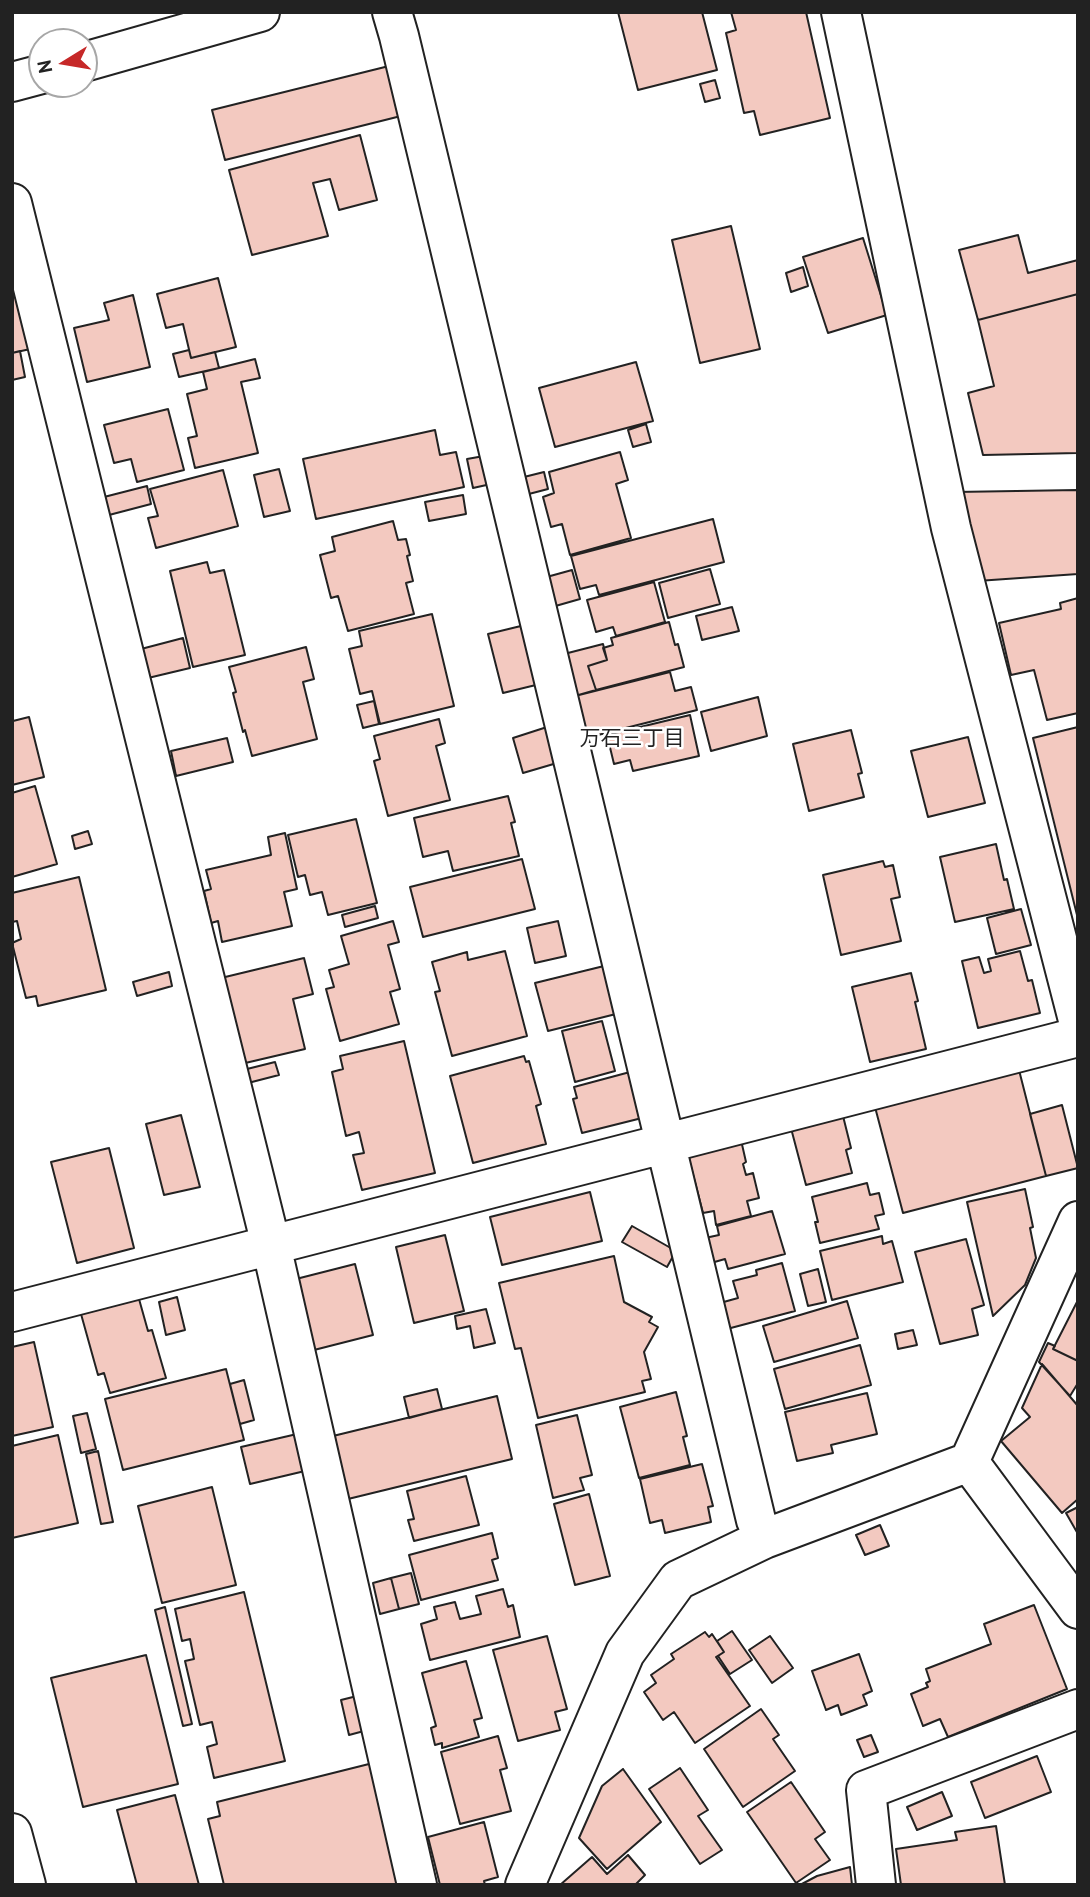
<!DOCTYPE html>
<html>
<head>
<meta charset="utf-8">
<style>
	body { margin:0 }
	#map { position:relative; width:1090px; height:1897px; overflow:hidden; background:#fff; font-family:"PT Sans",sans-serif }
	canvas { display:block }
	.frame { position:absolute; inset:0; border:14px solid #222; pointer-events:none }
	.north { position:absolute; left:28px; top:28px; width:70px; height:70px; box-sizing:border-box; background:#fff; border:2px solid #a7a7a7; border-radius:50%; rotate:259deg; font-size:19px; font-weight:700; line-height:28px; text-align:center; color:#222 }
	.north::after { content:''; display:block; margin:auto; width:24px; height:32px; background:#c62828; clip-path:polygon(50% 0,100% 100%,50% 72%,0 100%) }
</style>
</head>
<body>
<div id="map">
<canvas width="1090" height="1897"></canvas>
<div class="frame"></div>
<div class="north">N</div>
</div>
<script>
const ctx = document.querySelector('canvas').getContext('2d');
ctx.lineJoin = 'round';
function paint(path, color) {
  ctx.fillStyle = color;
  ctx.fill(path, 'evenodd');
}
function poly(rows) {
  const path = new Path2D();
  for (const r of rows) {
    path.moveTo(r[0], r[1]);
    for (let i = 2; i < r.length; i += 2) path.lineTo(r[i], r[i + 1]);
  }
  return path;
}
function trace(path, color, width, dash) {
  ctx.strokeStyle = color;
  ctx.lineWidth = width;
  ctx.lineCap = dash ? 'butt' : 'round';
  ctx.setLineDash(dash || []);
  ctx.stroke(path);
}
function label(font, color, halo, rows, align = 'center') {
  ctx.font = font + ' "PT Sans","Noto Sans JP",sans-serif';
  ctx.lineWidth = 5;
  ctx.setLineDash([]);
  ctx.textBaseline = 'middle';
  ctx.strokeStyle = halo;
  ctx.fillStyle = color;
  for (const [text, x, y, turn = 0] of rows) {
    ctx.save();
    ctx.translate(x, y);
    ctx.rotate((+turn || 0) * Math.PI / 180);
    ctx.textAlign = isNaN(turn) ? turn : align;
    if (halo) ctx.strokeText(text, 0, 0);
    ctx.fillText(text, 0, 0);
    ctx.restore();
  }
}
const building = poly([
	[618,12,702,12,717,70,638,90,618,12],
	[731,12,806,12,830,118,760,135,754,111,744,113,726,33,736,30,731,12],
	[389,66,401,116,225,160,212,110,389,66],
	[715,80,720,98,705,102,700,84,715,80],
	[360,135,377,200,339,210,330,179,313,183,328,236,252,255,229,170,360,135],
	[731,226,760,349,700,363,672,240,731,226],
	[1018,235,1028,273,1078,260,1078,294,978,320,959,250,1018,235],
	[863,238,887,315,828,333,803,257,863,238],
	[12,252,35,348,12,353,12,252],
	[803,267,808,286,791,292,786,273,803,267],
	[218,278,236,347,191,358,183,324,166,328,157,294,218,278],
	[1078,294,1078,453,983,455,968,393,994,386,978,320,1078,294],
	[133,295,150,367,87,382,74,328,109,320,104,303,133,295],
	[189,350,191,358,215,352,219,368,179,377,173,354,189,350],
	[20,351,25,377,12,380,12,353,20,351],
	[255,359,260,378,241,382,258,453,195,468,188,438,197,436,187,394,207,389,203,372,255,359],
	[636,362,653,421,555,447,539,388,636,362],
	[168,409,184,470,137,482,131,459,114,463,104,425,168,409],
	[646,424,651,442,633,447,628,430,646,424],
	[435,430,440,455,456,452,464,487,316,519,303,459,435,430],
	[620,452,628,480,616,484,631,538,570,555,562,524,551,527,543,497,554,493,549,472,620,452],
	[484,456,491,484,473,488,467,459,484,456],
	[279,469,290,511,264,517,254,475,279,469],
	[223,470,238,526,156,548,148,518,158,516,150,489,223,470],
	[544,472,548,489,525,495,520,478,544,472],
	[147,486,151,504,109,515,104,497,147,486],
	[1078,490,1078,574,977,581,955,492,1078,490],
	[463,495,466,514,429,521,425,502,463,495],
	[713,519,724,562,599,595,596,585,580,589,571,556,713,519],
	[393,521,398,540,406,539,410,555,407,556,413,581,406,583,414,614,348,631,338,596,331,598,320,555,335,551,332,537,393,521],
	[207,562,210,573,224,570,245,655,193,667,170,571,207,562],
	[710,569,720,604,668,618,659,583,710,569],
	[572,570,580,599,552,607,543,578,572,570],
	[654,582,665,622,616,636,613,627,596,632,587,600,654,582],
	[1078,598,1078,713,1047,720,1034,670,1011,675,999,623,1061,609,1060,603,1078,598],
	[732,607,739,631,702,640,696,616,732,607],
	[432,614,454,706,380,724,372,691,360,694,349,649,362,646,359,631,432,614],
	[669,622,675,645,678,644,684,667,596,690,588,666,607,660,603,648,613,645,611,638,669,622],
	[525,625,540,684,503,693,488,634,525,625],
	[183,638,190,668,148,678,141,649,183,638],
	[603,644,607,660,588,666,596,690,575,696,564,654,603,644],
	[306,647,314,679,303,682,317,739,252,756,245,730,243,732,233,693,236,692,229,667,306,647],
	[670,672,675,691,691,687,697,710,586,738,575,696,670,672],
	[758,697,767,736,711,751,701,712,758,697],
	[374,701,379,724,363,728,357,705,374,701],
	[690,715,699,756,633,771,630,760,614,764,607,735,690,715],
	[12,717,13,721,29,717,44,777,12,785,12,717],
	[439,719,445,743,436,746,450,800,388,816,374,761,380,759,374,736,439,719],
	[547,727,557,763,523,773,513,738,547,727],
	[1078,727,1078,919,1033,738,1078,727],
	[851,730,862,773,858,774,864,797,809,811,793,744,851,730],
	[968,737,985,803,928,817,911,751,968,737],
	[227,738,233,762,176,776,171,751,227,738],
	[35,786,57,864,12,877,12,793,35,786],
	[508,796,515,822,511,823,519,856,453,871,448,851,423,857,414,818,508,796],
	[356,819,377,903,328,915,322,892,310,895,305,875,298,877,288,835,356,819],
	[88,831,92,844,75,849,72,836,88,831],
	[285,833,297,889,284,892,292,926,222,942,218,921,211,923,204,891,211,889,206,870,271,855,268,837,285,833],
	[996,844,1004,880,1007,879,1014,909,955,922,940,857,996,844],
	[522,859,535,909,423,937,410,887,522,859],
	[883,861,885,867,893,865,900,897,891,899,901,941,841,955,823,875,883,861],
	[79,877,106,990,38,1006,36,996,26,998,12,943,21,939,17,921,12,922,12,893,79,877],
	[375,906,378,918,345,927,342,915,375,906],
	[1021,909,1031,945,996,954,987,918,1021,909],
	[393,921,399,942,388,945,400,989,390,992,399,1024,340,1041,326,989,334,987,329,970,349,964,341,936,393,921],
	[558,921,566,956,535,963,527,928,558,921],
	[505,951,527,1036,452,1056,435,992,440,991,432,962,467,952,468,960,505,951],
	[1020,951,1028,981,1032,980,1040,1013,978,1028,962,961,979,957,984,973,991,971,988,959,1020,951],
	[304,958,313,994,293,999,305,1049,241,1064,221,978,304,958],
	[604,966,616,1014,548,1031,535,983,604,966],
	[169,972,172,986,137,996,133,982,169,972],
	[911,973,918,1001,915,1002,926,1049,870,1062,852,987,911,973],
	[602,1021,615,1071,575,1082,562,1031,602,1021],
	[404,1041,435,1173,362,1190,353,1155,364,1153,359,1132,346,1136,332,1072,343,1069,340,1056,404,1041],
	[524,1056,526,1062,529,1061,541,1104,536,1106,546,1144,473,1163,450,1076,524,1056],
	[275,1062,279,1075,248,1083,243,1070,275,1062],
	[1019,1070,1046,1176,903,1213,875,1107,1019,1070],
	[630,1072,642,1118,582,1133,573,1099,577,1098,574,1087,630,1072],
	[1062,1105,1078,1168,1046,1176,1030,1114,1062,1105],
	[842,1112,851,1148,846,1150,852,1173,806,1185,792,1132,796,1125,842,1112],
	[181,1115,200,1187,164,1195,146,1124,181,1115],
	[741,1140,746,1162,743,1164,746,1175,753,1173,759,1198,747,1201,751,1216,716,1225,714,1211,703,1213,689,1159,694,1152,741,1140],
	[109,1148,134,1248,77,1263,51,1162,109,1148],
	[867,1183,870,1195,879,1193,884,1214,875,1216,879,1229,820,1243,815,1222,818,1222,812,1197,867,1183],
	[1025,1189,1033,1227,1030,1228,1036,1258,1025,1285,993,1316,967,1202,1025,1189],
	[590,1192,602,1241,502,1265,490,1217,590,1192],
	[772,1211,785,1254,728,1269,725,1259,711,1263,705,1238,719,1235,717,1226,772,1211],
	[632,1226,676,1251,667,1267,622,1242,632,1226],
	[445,1235,464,1311,414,1323,396,1247,445,1235],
	[882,1236,883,1244,892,1241,903,1282,832,1300,820,1251,882,1236],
	[966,1239,984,1305,972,1309,978,1335,940,1344,915,1252,966,1239],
	[614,1256,624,1302,652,1317,649,1322,658,1327,644,1352,651,1379,642,1381,645,1392,538,1418,521,1348,515,1349,499,1283,614,1256],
	[782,1263,795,1311,727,1329,720,1303,738,1298,733,1281,757,1275,756,1270,782,1263],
	[355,1264,373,1335,314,1350,296,1279,355,1264],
	[818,1269,826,1302,808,1306,800,1274,818,1269],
	[177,1297,185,1330,166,1335,159,1302,177,1297],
	[139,1299,148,1331,152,1330,166,1378,110,1393,104,1373,98,1375,81,1314,139,1299],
	[1078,1300,1078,1361,1053,1349,1078,1300],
	[847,1301,858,1338,774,1362,763,1326,847,1301],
	[486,1309,495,1343,474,1348,470,1326,457,1329,455,1316,486,1309],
	[913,1330,917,1345,898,1349,895,1334,913,1330],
	[34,1342,53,1427,12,1436,12,1347,34,1342],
	[1048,1343,1055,1346,1053,1349,1078,1361,1078,1383,1070,1396,1039,1362,1048,1343],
	[860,1345,871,1385,785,1409,774,1369,860,1345],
	[1042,1364,1078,1406,1078,1499,1062,1513,1001,1441,1030,1417,1022,1408,1042,1364],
	[226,1369,244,1440,123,1470,105,1399,226,1369],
	[244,1380,254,1420,240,1424,230,1384,244,1380],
	[437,1389,442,1409,409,1418,404,1397,437,1389],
	[676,1392,687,1436,683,1437,690,1465,639,1478,620,1407,676,1392],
	[867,1393,877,1434,831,1445,833,1453,797,1461,785,1412,867,1393],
	[497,1396,512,1459,348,1499,333,1436,497,1396],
	[87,1413,96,1449,81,1453,73,1416,87,1413],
	[577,1415,592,1475,580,1478,584,1490,553,1498,536,1425,577,1415],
	[297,1434,305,1471,250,1484,241,1447,297,1434],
	[58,1435,78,1523,12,1538,12,1446,58,1435],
	[98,1451,113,1522,101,1524,86,1454,98,1451],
	[702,1464,713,1506,708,1507,711,1522,665,1533,662,1520,650,1523,640,1479,702,1464],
	[466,1476,479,1525,414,1541,408,1520,414,1519,407,1491,466,1476],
	[212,1487,236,1585,162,1603,138,1506,212,1487],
	[589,1494,610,1576,575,1585,554,1504,589,1494],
	[1078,1507,1078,1534,1066,1513,1078,1507],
	[880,1525,889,1546,865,1555,856,1535,880,1525],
	[492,1533,498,1558,492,1560,498,1580,421,1600,409,1555,492,1533],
	[411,1573,419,1604,399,1609,391,1578,411,1573],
	[391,1578,399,1609,380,1614,373,1583,391,1578],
	[503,1589,508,1607,513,1605,520,1637,430,1660,421,1624,437,1619,434,1607,455,1602,460,1619,481,1614,476,1596,503,1589],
	[244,1592,285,1761,214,1778,207,1747,217,1744,212,1722,200,1725,185,1661,194,1659,190,1639,182,1641,175,1609,244,1592],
	[1034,1605,1067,1689,948,1737,940,1719,923,1726,911,1694,928,1687,926,1683,930,1681,926,1669,991,1644,984,1624,1034,1605],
	[165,1607,192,1724,183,1726,155,1610,165,1607],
	[732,1631,752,1660,730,1674,718,1656,724,1652,717,1641,732,1631],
	[705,1632,709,1637,712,1634,724,1652,716,1657,750,1706,695,1743,674,1712,663,1720,644,1692,656,1683,651,1675,674,1659,671,1654,705,1632],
	[547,1636,567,1709,555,1712,560,1730,518,1741,493,1650,547,1636],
	[770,1636,793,1668,772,1683,749,1650,770,1636],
	[859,1654,872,1691,863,1695,867,1705,841,1715,838,1705,826,1710,812,1671,859,1654],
	[146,1655,178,1784,83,1807,51,1678,146,1655],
	[466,1661,482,1718,474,1720,479,1737,442,1748,442,1743,435,1745,431,1728,436,1726,422,1673,466,1661],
	[357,1696,364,1731,349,1735,341,1700,357,1696],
	[761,1709,779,1735,773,1739,795,1771,743,1807,704,1749,761,1709],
	[871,1735,878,1752,864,1757,857,1740,871,1735],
	[498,1736,507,1768,500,1770,511,1811,460,1824,441,1752,498,1736],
	[1037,1756,1051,1792,985,1818,971,1782,1037,1756],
	[373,1763,403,1885,224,1885,208,1819,220,1816,217,1802,373,1763],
	[680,1768,708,1810,698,1816,722,1850,700,1864,649,1789,680,1768],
	[623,1769,661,1822,607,1869,579,1838,602,1786,623,1769],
	[791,1782,825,1832,815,1839,830,1860,796,1883,747,1812,791,1782],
	[942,1792,952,1816,917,1830,907,1807,942,1792],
	[175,1795,199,1885,137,1885,117,1810,175,1795],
	[484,1822,498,1877,484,1881,485,1885,440,1885,428,1837,484,1822],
	[996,1826,1005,1885,901,1885,896,1849,957,1840,955,1832,996,1826],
	[628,1855,645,1875,635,1885,560,1885,592,1857,607,1874,628,1855],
	[850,1867,852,1885,800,1885,817,1876,850,1867]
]);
const street = poly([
	[392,12,399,36,756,1520,764,1539],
	[841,12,951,528,1078,1020],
	[12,203,271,1245,417,1885],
	[12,1312,1078,1037],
	[969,1462,1078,1609],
	[12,1833,26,1885],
	[525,1885,625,1653,678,1580,764,1539,969,1462,1078,1221],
	[876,1885,866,1790,1078,1709]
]);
const secondary = poly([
	[84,62,260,12],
	[12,82,42,74]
]);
const neighbourhoodNames = [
	["万石三丁目",632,739]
];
paint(building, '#f3c9c0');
trace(building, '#222', 2);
trace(street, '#222', 42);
trace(secondary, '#222', 42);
trace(street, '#fff', 38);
trace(secondary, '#fff', 38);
label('21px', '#222', '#fff', neighbourhoodNames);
</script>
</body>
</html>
